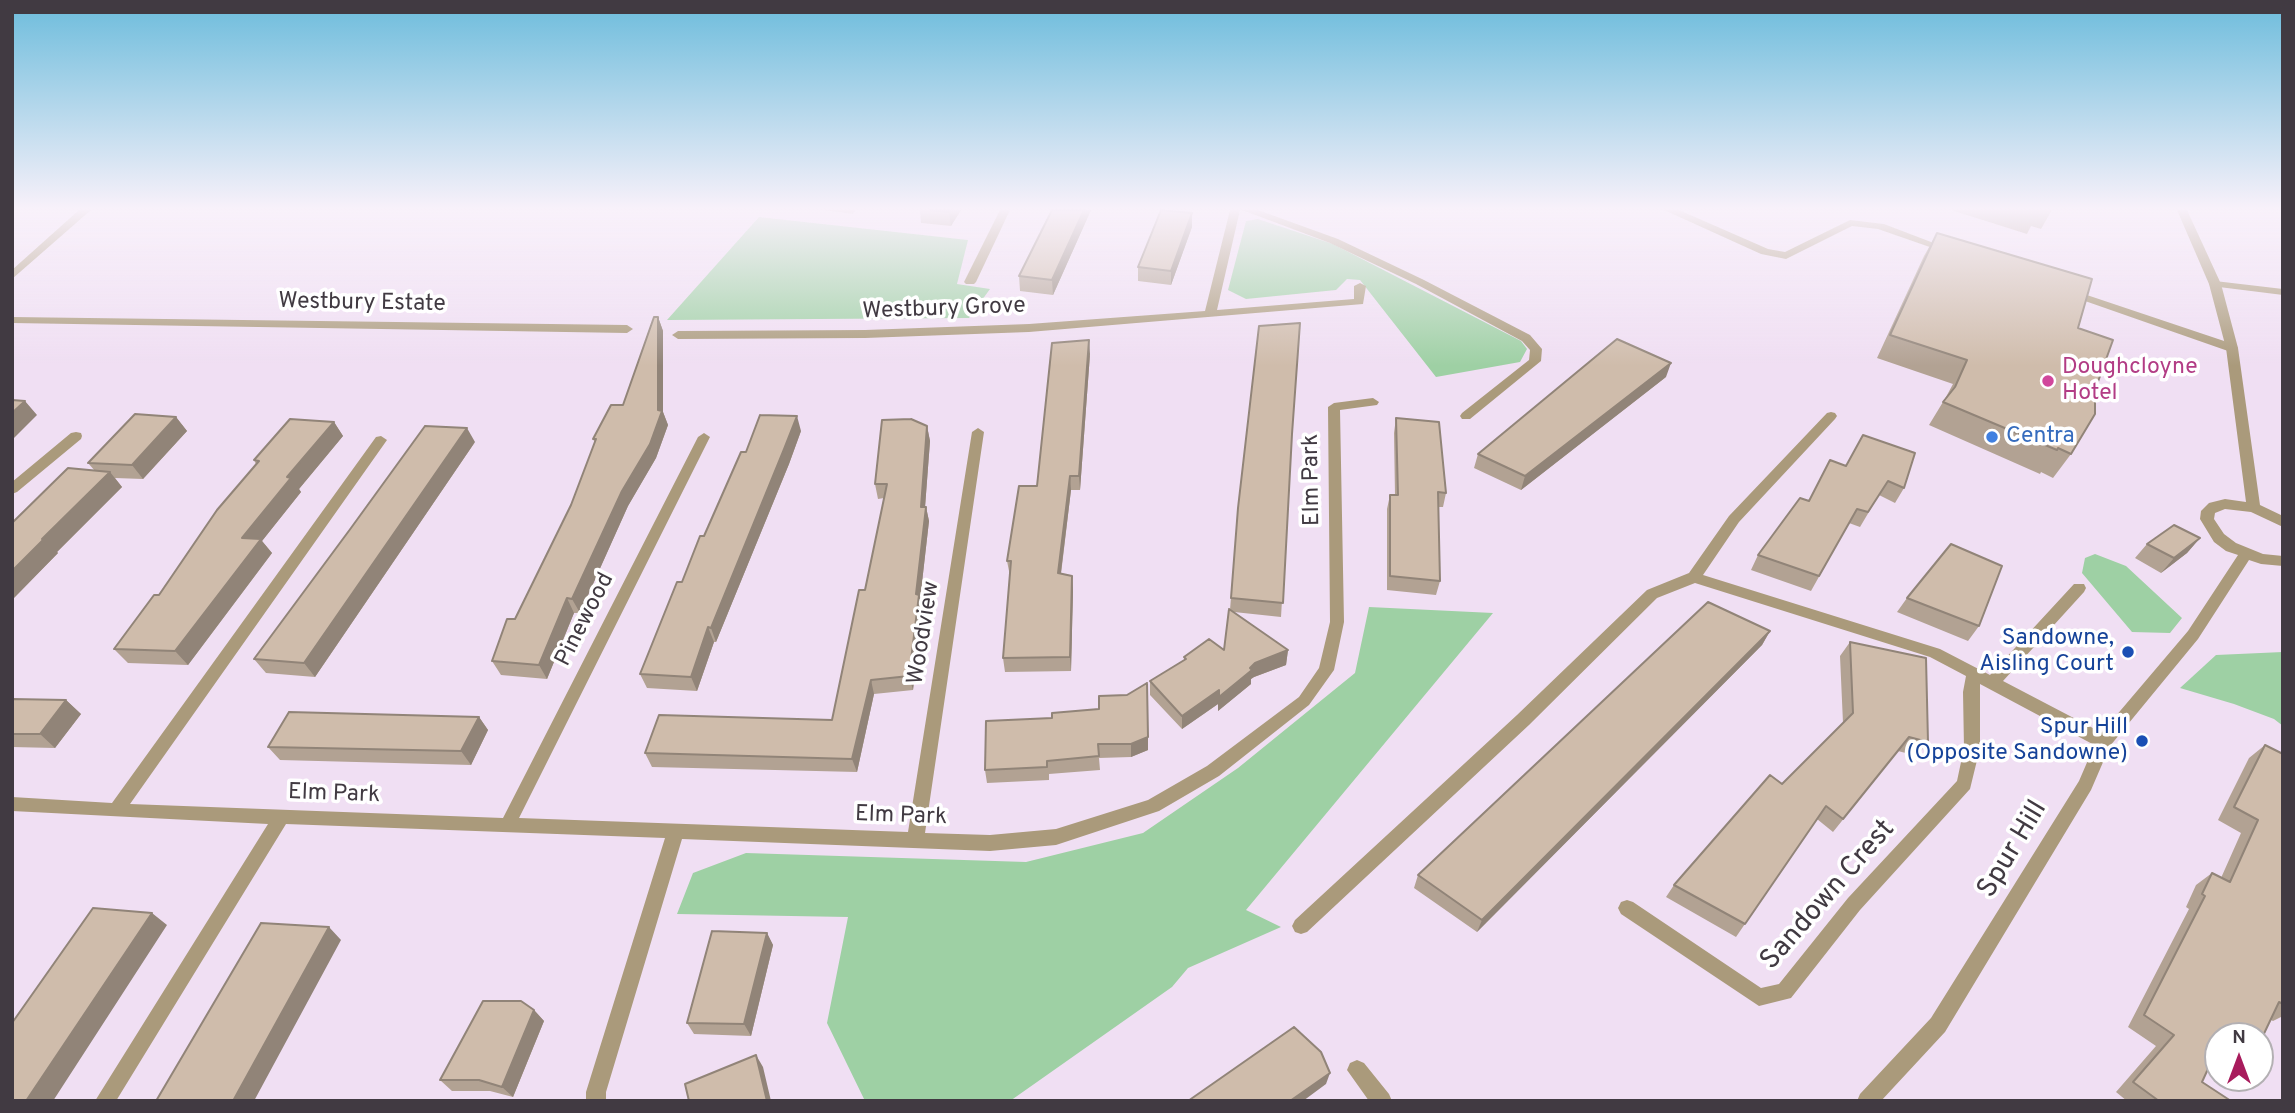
<!DOCTYPE html>
<html>
<head>
<meta charset="utf-8">
<style>
	body { margin:0 }
	#map { position:relative; width:2295px; height:1113px; overflow:hidden; background:#f0dff3; font-family:Overpass,sans-serif }
	canvas { display:block }
	.frame { position:absolute; inset:0; border:14px solid #413a42; pointer-events:none }
	.north { position:absolute; left:2204px; top:1022px; width:70px; height:70px; box-sizing:border-box; background:#fff; border:2px solid #b3b0b3; border-radius:50%; rotate:0deg; font-size:19px; font-weight:700; line-height:28px; text-align:center; color:#413a42 }
	.north::after { content:''; display:block; margin:auto; width:24px; height:32px; background:#a81b5c; clip-path:polygon(50% 0,100% 100%,50% 72%,0 100%) }
</style>
</head>
<body>
<div id="map">
<canvas width="2295" height="1113"></canvas>
<div class="frame"></div>
<div class="north">N</div>
</div>
<script>
const ctx = document.querySelector('canvas').getContext('2d');
ctx.lineJoin = 'round';
function paint(path, color) {
  ctx.fillStyle = color;
  ctx.fill(path, 'evenodd');
}
function poly(rows) {
  const path = new Path2D();
  for (const r of rows) {
    path.moveTo(r[0], r[1]);
    for (let i = 2; i < r.length; i += 2) path.lineTo(r[i], r[i + 1]);
  }
  return path;
}
function trace(path, color, width, dash) {
  ctx.strokeStyle = color;
  ctx.lineWidth = width;
  ctx.lineCap = dash ? 'butt' : 'round';
  ctx.setLineDash(dash || []);
  ctx.stroke(path);
}
function label(font, color, halo, rows, align = 'center') {
  ctx.font = font + ' Overpass,sans-serif';
  ctx.lineWidth = 7;
  ctx.setLineDash([]);
  ctx.textBaseline = 'middle';
  ctx.strokeStyle = halo;
  ctx.fillStyle = color;
  for (const [text, x, y, turn = 0] of rows) {
    ctx.save();
    ctx.translate(x, y);
    ctx.rotate((+turn || 0) * Math.PI / 180);
    ctx.textAlign = isNaN(turn) ? turn : align;
    if (halo) ctx.strokeText(text, 0, 0);
    ctx.fillText(text, 0, 0);
    ctx.restore();
  }
}
const green = poly([
	[759,217,968,240,957,284,990,289,969,318,667,320],
	[1258,219,1333,244,1521,341,1527,349,1520,362,1436,377,1360,280,1347,279,1336,290,1246,299,1228,290,1246,221],
	[2095,554,2126,566,2182,618,2170,633,2132,632,2082,573,2085,558],
	[1369,607,1493,613,1246,910,1281,927,1188,968,1172,987,1010,1101,865,1101,827,1023,848,917,677,914,693,873,746,853,1026,862,1143,833,1238,768,1355,673],
	[2283,652,2283,726,2274,719,2234,704,2180,688,2216,655]
]);
const minor = poly([
	[79,210,91,210,12,279,12,270,79,210],
	[1000,210,1010,210,976,282,974,284,966,284,964,282,1000,210],
	[1230,210,1240,210,1217,310,1354,299,1354,286,1360,283,1366,286,1363,304,1029,332,865,338,678,339,672,335,678,331,865,330,1029,324,1205,311,1230,210],
	[1242,210,1258,210,1338,239,1424,280,1530,335,1542,349,1541,361,1470,419,1462,419,1460,416,1462,413,1529,360,1530,350,1522,341,1416,284,1330,243,1242,210],
	[1664,210,1679,210,1768,249,1785,252,1850,220,1884,224,1952,250,1947,253,1878,229,1852,226,1786,259,1761,254,1664,210],
	[2215,281,2283,289,2283,295,2211,286,2209,284,2215,281],
	[2069,289,2236,345,2238,348,2236,351,2228,351,2065,294,2065,290,2069,289],
	[12,317,627,325,633,329,627,333,12,323,12,317],
	[1373,398,1379,402,1377,405,1340,410,1344,622,1334,670,1309,705,1219,776,1159,811,1056,845,990,851,682,839,606,1092,606,1101,586,1101,586,1092,665,838,286,824,116,1101,95,1101,268,824,12,811,12,797,112,803,376,437,381,436,387,440,130,804,503,818,698,437,704,433,710,437,519,818,908,832,972,432,978,428,984,432,925,833,990,835,1056,829,1148,800,1207,766,1299,697,1319,668,1330,622,1328,407,1334,403,1373,398],
	[1831,412,1835,413,1837,416,1835,419,1739,522,1703,575,1940,649,1990,675,2074,584,2084,584,2086,588,2084,592,2003,681,2110,737,2112,742,2110,747,2104,749,2098,747,1980,684,1980,748,1970,789,1860,910,1791,998,1759,1006,1621,914,1618,908,1621,902,1627,900,1633,902,1761,988,1779,984,1848,898,1957,781,1964,748,1963,692,1966,676,1930,657,1695,583,1657,598,1529,725,1307,932,1301,934,1295,932,1292,926,1295,920,1517,715,1647,590,1689,573,1729,516,1827,413,1831,412],
	[76,432,81,433,82,436,81,439,17,492,12,494,12,482,71,433,76,432],
	[1357,1060,1364,1063,1389,1094,1392,1101,1369,1101,1347,1070,1350,1063,1357,1060]
]);
const tertiary = poly([
	[2177,210,2187,210,2221,284,2238,348,2260,505,2283,516,2283,527,2251,512,2225,509,2215,513,2214,519,2224,534,2236,543,2263,554,2283,556,2283,566,2261,564,2249,560,2198,639,2110,746,2091,790,1945,1032,1881,1101,1857,1101,1860,1094,1931,1018,2079,781,2098,737,2188,631,2238,555,2226,551,2214,542,2200,519,2201,511,2209,503,2225,499,2246,502,2226,348,2209,284,2177,210]
]);
const wall = poly([
	[824,210,855,210,853,214],
	[920,210,961,210,951,226,921,223],
	[1052,210,1091,210,1053,295,1020,291,1019,276],
	[1951,210,2052,210,2041,229,2031,226,2027,234],
	[1192,213,1192,227,1171,285,1138,281,1138,267],
	[1937,233,2078,328,2071,454,2053,478,2041,472,2040,474,1929,425,1946,397,1953,384,1877,358,1924,256],
	[658,317,663,331,663,412,668,425,656,458,628,506,580,613,574,613,547,679,501,675,492,661,515,619,571,505,595,443,593,439,623,405],
	[1090,354,1080,490,1071,490,1061,574,1072,576,1073,590,1071,671,1005,672,1003,658,1010,576,1007,561],
	[1666,377,1521,490,1474,468,1478,454],
	[176,417,187,431,143,479,115,478,122,487,57,552,58,553,12,600,12,523,95,471,88,463],
	[1396,418,1446,493,1443,507,1438,507,1440,581,1436,595,1387,590,1387,509,1390,495,1395,495,1394,433],
	[334,422,343,436,299,489,301,492,262,541,272,553,188,665,128,663,114,649,159,595,256,464,254,460],
	[927,426,930,441,925,507,926,507,929,521,920,600,922,610,913,690,874,694,857,772,652,767,645,753,832,720,865,590,884,498,878,499,875,484],
	[801,431,789,464,716,642,714,642,697,691,647,688,640,674,704,536,746,452],
	[1292,434,1281,617,1234,612,1288,650,1286,665,1254,677,1251,679,1251,684,1218,711,1218,704,1182,729,1150,695,1150,681,1184,660,1184,657,1224,650,1230,610,1238,508],
	[1863,435,1904,488,1895,503,1879,495,1860,527,1849,523,1811,591,1751,570,1758,555,1809,501,1846,466],
	[475,442,315,677,266,673,254,659],
	[2200,538,2187,553,2161,573,2135,558,2147,544],
	[1907,598,1979,626,1968,641,1897,612],
	[1770,631,1762,645,1477,932,1414,888,1418,875],
	[1850,642,1928,742,1917,756,1898,751,1833,832,1817,819,1736,937,1666,897,1674,885,1782,784,1843,723,1840,656],
	[12,699,66,700,81,714,55,748,12,747],
	[1052,713,1148,750,1131,757,1099,758,1100,770,1049,774,1049,780,987,783,985,770,1052,718],
	[479,717,488,730,471,765,280,760,268,747],
	[2265,745,2283,754,2283,1016,2273,1021,2271,1020,2260,1036,2218,1036,2202,1082,2231,1101,2127,1101,2116,1092,2156,1046,2128,1027,2189,909,2186,907,2196,885,2212,873,2221,878,2241,833,2218,820,2249,758],
	[767,933,773,945,751,1036,694,1034,687,1023],
	[534,1010,544,1021,513,1097,490,1091,452,1091,440,1080]
]);
const shadedWall = poly([
	[951,210,961,210,951,226,949,212],
	[1084,210,1091,210,1053,295,1052,280],
	[1192,213,1192,227,1171,285,1171,271],
	[658,317,663,331,663,412,668,425,656,458,628,506,580,613,572,599,658,410],
	[1089,340,1090,354,1080,490,1079,476],
	[1671,363,1666,377,1521,490,1525,476],
	[25,401,37,415,12,440,12,413],
	[797,416,801,431,789,464,716,642,711,628],
	[176,417,187,431,143,479,132,465],
	[334,422,343,436,299,489,301,492,262,541,272,553,188,665,175,651,242,538,287,477],
	[927,426,930,441,924,521,921,507],
	[467,428,475,442,315,677,304,663],
	[110,472,122,487,57,552,58,553,12,600,12,571,42,539],
	[1070,476,1071,490,1059,588,1058,573],
	[926,507,929,521,920,600,922,610,913,690,909,676,916,594],
	[2200,538,2187,553,2161,573,2174,558],
	[1072,576,1073,590,1071,671,1070,657],
	[567,598,574,613,547,679,539,665],
	[708,627,714,642,697,691,691,677],
	[1770,631,1762,645,1477,932,1482,920],
	[1288,650,1286,665,1254,677,1251,679,1251,684,1218,711,1218,704,1182,729,1182,716,1219,690,1255,663],
	[871,680,874,694,857,772,852,759],
	[66,700,81,714,55,748,40,734],
	[479,717,488,730,471,765,461,751],
	[1148,737,1148,750,1131,757,1131,744],
	[152,913,167,925,53,1101,26,1101],
	[329,927,341,940,254,1101,233,1101],
	[767,933,773,945,751,1036,744,1024],
	[534,1010,544,1021,513,1097,502,1087],
	[756,1055,763,1067,771,1101,767,1101],
	[1330,1073,1326,1084,1303,1101,1290,1101]
]);
const building = poly([
	[931,210,951,210,949,212,931,210],
	[1052,210,1084,210,1052,280,1019,276,1052,210],
	[1161,210,1192,213,1171,271,1138,267,1161,210],
	[1937,233,2092,279,2078,328,2113,340,2095,390,2095,414,2071,454,2058,448,2057,450,1943,402,1955,387,1967,360,1890,335,1937,233],
	[654,317,658,317,658,410,662,411,650,444,622,491,572,599,567,598,539,665,492,661,507,619,515,619,571,505,596,439,593,439,611,405,623,405,654,317],
	[1300,323,1292,434,1283,603,1231,598,1238,508,1259,326,1300,323],
	[1617,339,1671,363,1525,476,1478,454,1617,339],
	[1089,340,1079,476,1070,476,1058,573,1072,576,1070,657,1003,658,1011,561,1007,561,1019,486,1037,486,1052,343,1089,340],
	[12,400,25,401,12,413,12,400],
	[135,414,176,417,132,465,88,463,135,414],
	[760,415,797,416,784,449,711,628,708,627,691,677,640,674,677,582,682,582,700,536,704,536,741,452,746,452,760,415],
	[1396,418,1439,422,1446,493,1438,492,1440,581,1390,576,1390,495,1398,495,1396,418],
	[290,419,334,422,287,477,291,478,242,538,261,539,175,651,114,649,154,595,159,595,217,510,259,461,254,460,290,419],
	[911,419,927,426,921,507,926,507,916,594,919,595,909,676,871,680,852,759,645,753,659,715,832,720,859,590,865,590,887,484,875,484,882,420,911,419],
	[425,426,467,428,304,663,254,659,351,528,425,426],
	[1863,435,1915,453,1904,488,1888,481,1868,512,1857,509,1819,576,1758,555,1800,498,1809,501,1830,460,1846,466,1863,435],
	[68,468,110,472,42,539,44,539,12,571,12,523,68,468],
	[2174,525,2200,538,2174,558,2147,544,2174,525],
	[1951,544,2002,566,1979,626,1907,598,1951,544],
	[1708,602,1770,631,1482,920,1418,875,1708,602],
	[1229,609,1288,650,1255,663,1250,668,1252,670,1219,697,1219,690,1182,716,1150,681,1186,659,1184,657,1209,639,1224,650,1229,609],
	[1850,642,1926,658,1928,742,1909,737,1843,819,1826,806,1745,924,1674,885,1770,775,1782,784,1853,713,1850,642],
	[1147,683,1148,737,1131,744,1098,744,1099,756,1047,761,1047,767,985,770,986,721,1052,718,1052,713,1099,709,1099,696,1127,695,1147,683],
	[12,699,66,700,40,734,12,734,12,699],
	[289,712,479,717,461,751,268,747,289,712],
	[2265,745,2283,754,2283,1004,2279,1002,2260,1042,2260,1036,2236,1036,2226,1030,2223,1036,2218,1036,2218,1047,2202,1082,2231,1101,2159,1101,2133,1082,2174,1035,2144,1015,2205,896,2202,894,2212,873,2230,882,2258,820,2234,807,2265,745],
	[93,908,152,913,26,1101,12,1101,12,1023,93,908],
	[261,923,329,927,233,1101,156,1101,261,923],
	[712,931,767,933,744,1024,687,1023,712,931],
	[483,1001,521,1001,534,1010,502,1087,479,1080,440,1080,483,1001],
	[1294,1027,1321,1052,1330,1073,1290,1101,1188,1101,1294,1027],
	[756,1055,767,1101,689,1101,685,1084,756,1055]
]);
const markers = [
	[2048,381,7,"#d1479c"],
	[1992,437,7,"#3f7fe0"],
	[2128,652,7,"#1a4fb4"],
	[2142,741,7,"#1a4fb4"]
];
const streetNames = [
	["Westbury Estate",362,304,1],
	["Westbury Grove",944,310,-2],
	["Elm Park",1313,480,-91],
	["Pinewood",586,620,-63],
	["Woodview",925,633,-81],
	["Elm Park",334,795,2],
	["Elm Park",901,817,2]
];
const hotelNames = [
	["Doughcloyne",2062,368],
	["Hotel",2062,394]
];
const shopNames = [
	["Centra",2006,437]
];
const transitNames = [
	["Sandowne,",2114,639],
	["Aisling Court",2114,665],
	["Spur Hill",2128,728],
	["(Opposite Sandowne)",2128,754]
];
const nearStreetnames = [
	["Spur Hill",2014,850,-59],
	["Sandown Crest",1829,896,-49]
];
paint(green, '#9ed0a4');
paint(minor, '#aa9a7b');
paint(tertiary, '#aa9a7b');
paint(wall, '#b2a293');
paint(shadedWall, '#918478');
paint(building, '#cfbcab');
trace(building, '#918478', 2);
const sky = ctx.createLinearGradient(0, 0, 0, 366);
sky.addColorStop(0, '#6cbcdc');
sky.addColorStop(0.57, '#f8f1fa');
sky.addColorStop(1, '#f8f1fa00');
ctx.fillStyle = sky;
ctx.fillRect(0, 0, 2295, 366);
for (const [x, y, r, color] of markers) {
  const dot = new Path2D();
  dot.arc(x, y, r, 0, 2 * Math.PI);
  ctx.fillStyle = color;
  ctx.fill(dot);
  trace(dot, '#fff', 2.5);
}
label('23px', '#413a42', '#fff', streetNames);
label('23px', '#b23c85', '#fff', hotelNames, 'left');
label('23px', '#366cbe', '#fff', shopNames, 'left');
label('23px', '#164399', '#fff', transitNames, 'right');
label('28px', '#413a42', '#fff', nearStreetnames);
</script>
</body>
</html>
